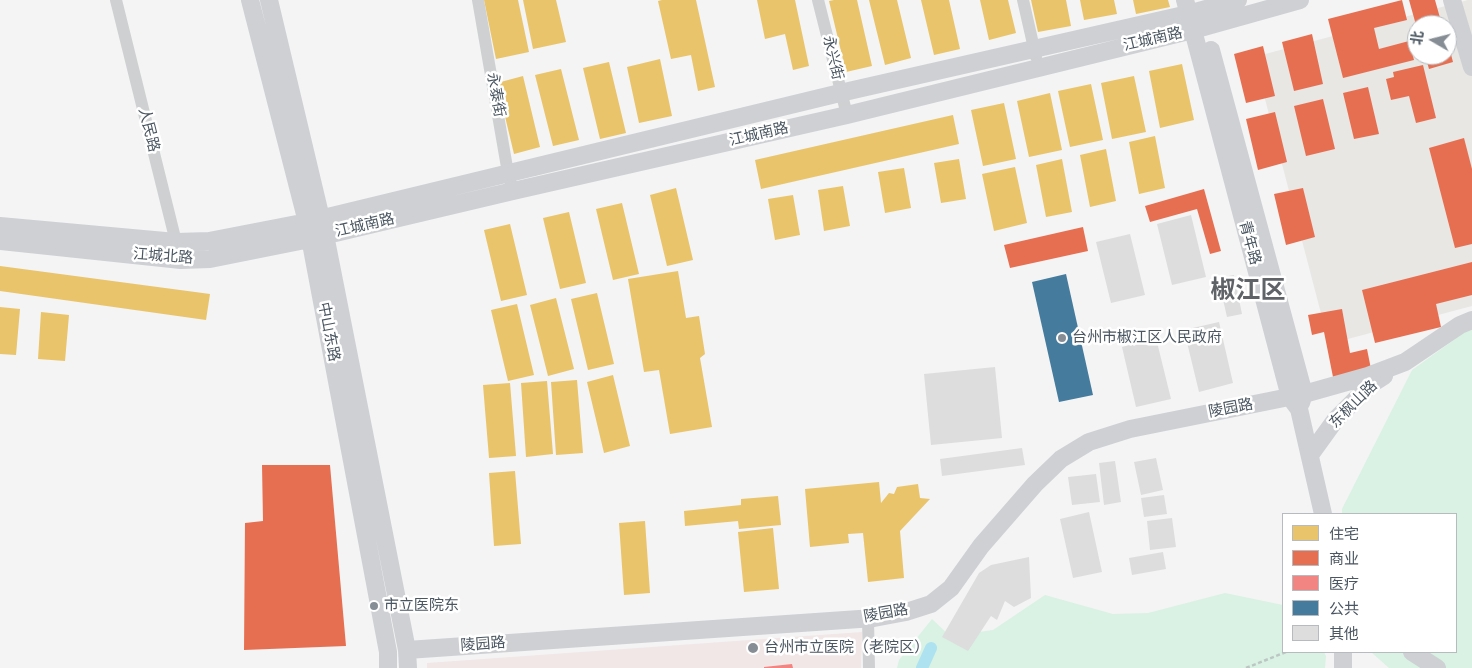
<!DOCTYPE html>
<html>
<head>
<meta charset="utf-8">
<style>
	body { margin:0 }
	#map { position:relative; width:1472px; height:668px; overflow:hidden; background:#f4f4f4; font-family:"Nunito Sans","Noto Sans SC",sans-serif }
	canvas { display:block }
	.legend { position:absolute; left:1282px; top:513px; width:175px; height:140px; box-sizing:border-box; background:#fff; border:1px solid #b7bbc0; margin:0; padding:6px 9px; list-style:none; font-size:15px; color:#4a5661 }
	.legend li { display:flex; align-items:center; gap:10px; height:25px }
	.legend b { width:25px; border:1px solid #b7bbc0 }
	.north { position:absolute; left:1407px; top:15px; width:50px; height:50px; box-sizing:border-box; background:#fff; border:1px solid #b7bbc0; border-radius:50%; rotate:278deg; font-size:14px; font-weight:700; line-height:20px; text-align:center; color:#4a5661 }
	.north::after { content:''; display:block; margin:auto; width:18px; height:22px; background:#868d94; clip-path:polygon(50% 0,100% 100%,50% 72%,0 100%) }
</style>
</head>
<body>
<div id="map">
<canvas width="1472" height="668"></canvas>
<ul class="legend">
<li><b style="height:14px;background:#e9c46a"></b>住宅</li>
<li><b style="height:14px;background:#e76f51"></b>商业</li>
<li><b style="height:14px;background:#f28482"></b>医疗</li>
<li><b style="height:14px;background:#457b9d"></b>公共</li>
<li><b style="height:14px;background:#ddddde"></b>其他</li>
</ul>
<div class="north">北</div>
</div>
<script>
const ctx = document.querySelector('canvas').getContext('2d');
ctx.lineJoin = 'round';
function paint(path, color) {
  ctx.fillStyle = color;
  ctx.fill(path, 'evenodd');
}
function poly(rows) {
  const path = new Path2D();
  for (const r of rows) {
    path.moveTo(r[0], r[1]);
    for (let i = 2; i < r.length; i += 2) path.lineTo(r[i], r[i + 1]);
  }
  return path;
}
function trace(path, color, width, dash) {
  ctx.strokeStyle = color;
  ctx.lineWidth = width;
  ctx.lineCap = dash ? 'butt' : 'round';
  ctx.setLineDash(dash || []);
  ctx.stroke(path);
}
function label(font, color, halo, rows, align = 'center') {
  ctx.font = font + ' "Nunito Sans","Noto Sans SC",sans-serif';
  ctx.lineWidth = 5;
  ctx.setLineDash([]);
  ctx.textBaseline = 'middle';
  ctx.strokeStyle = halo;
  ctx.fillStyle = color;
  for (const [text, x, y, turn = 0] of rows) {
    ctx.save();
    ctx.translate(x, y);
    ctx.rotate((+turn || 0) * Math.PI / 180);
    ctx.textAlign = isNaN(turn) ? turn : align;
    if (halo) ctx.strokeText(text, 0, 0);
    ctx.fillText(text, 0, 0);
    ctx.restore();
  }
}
const commercial = poly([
	[1468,0,1472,0,1472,306,1329,344,1254,57],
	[1417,25,1447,25,1447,55,1417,55]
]);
const medical = poly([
	[862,632,861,668,427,668,427,663]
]);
const green = poly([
	[1472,327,1472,668,1389,668,1371,652,1456,652,1456,514,1342,514,1342,509,1412,370],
	[1225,593,1283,605,1283,652,1324,652,1326,656,1325,668,897,668,899,660,932,619,950,636,993,630,1045,595,1113,614,1148,613]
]);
const homes = poly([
	[484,0,518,0,529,52,496,59],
	[523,0,556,0,566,42,533,49],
	[662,0,696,0,715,87,698,91,691,55,671,59,658,1],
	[757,0,795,0,809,66,793,70,785,34,765,39],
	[834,0,857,0,872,66,846,72,829,1],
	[869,0,897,0,911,58,885,65],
	[921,0,949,0,960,49,934,55],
	[980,0,1008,0,1016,33,989,40],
	[1031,0,1066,0,1071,26,1038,32],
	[1080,0,1114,0,1117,14,1084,20],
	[1133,0,1168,0,1170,7,1136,14],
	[660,59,672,116,639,123,627,67],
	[609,62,626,133,600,139,583,68],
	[1182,64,1194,120,1160,128,1149,71],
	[561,69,579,140,553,146,535,75],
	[523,76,540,147,514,154,497,83],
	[1134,76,1146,132,1112,139,1101,83],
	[1091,84,1103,140,1070,147,1058,91],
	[1050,93,1062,150,1029,157,1017,101],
	[1004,103,1016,159,983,166,971,110],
	[953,115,959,144,761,189,755,160],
	[1155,136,1165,188,1139,194,1129,142],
	[1106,149,1116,201,1090,207,1080,155],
	[959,159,966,199,941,203,934,163],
	[1062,159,1072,212,1046,217,1036,165],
	[1015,167,1027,223,994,231,982,174],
	[904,168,911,208,885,213,878,172],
	[843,186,850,226,824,231,818,190],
	[676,188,693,260,667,266,650,195],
	[793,195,800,235,775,240,768,199],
	[622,203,639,274,613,280,596,209],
	[569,212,586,283,560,289,543,218],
	[510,224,527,295,501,301,484,230],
	[0,266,210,294,206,320,0,291],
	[678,271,686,318,699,316,705,354,700,358,712,427,670,434,659,370,644,372,628,279],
	[597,293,614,364,588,370,571,299],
	[556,298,574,369,548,376,530,305],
	[517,304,534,375,508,381,491,310],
	[0,307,20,309,16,355,0,354],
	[41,312,69,315,65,361,38,359],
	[613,375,630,446,604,453,587,382],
	[577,380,583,453,556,455,551,382],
	[547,381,553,454,526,457,521,383],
	[510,383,516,456,489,458,483,385],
	[515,471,521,544,494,546,489,473],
	[879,482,881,503,889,493,894,494,897,487,918,484,920,498,930,499,900,531,904,578,868,582,863,533,848,534,849,543,810,547,805,489],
	[778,496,781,525,739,529,738,521,685,526,684,511,741,505,741,499],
	[645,521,650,593,624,595,619,523],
	[773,528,779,589,744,592,738,532]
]);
const shops = poly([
	[1402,0,1407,20,1374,28,1379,49,1409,41,1414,60,1343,78,1328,19],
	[1409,0,1435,0,1442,25,1416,25],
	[1312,34,1323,84,1294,91,1282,42],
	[1448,43,1453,62,1429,69,1425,55,1447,55],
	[1263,46,1275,96,1246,103,1234,54],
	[1423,65,1436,118,1416,123,1409,96,1391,100,1386,79,1394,77,1393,72],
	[1368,87,1379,134,1354,139,1343,93],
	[1323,99,1335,149,1306,156,1294,106],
	[1275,112,1287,162,1258,170,1246,119],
	[1464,138,1472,169,1472,244,1455,248,1429,148],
	[1303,188,1315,237,1286,245,1274,194],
	[1204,189,1221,251,1210,254,1197,209,1150,222,1145,206],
	[1083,227,1088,251,1010,268,1004,245],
	[1472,262,1472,295,1436,304,1441,327,1375,343,1362,290],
	[1342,309,1350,353,1367,349,1371,369,1333,377,1324,332,1312,335,1308,315],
	[262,465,330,465,346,646,244,650,245,523,263,521]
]);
const health = poly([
	[792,664,793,668,764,668,764,667]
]);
const public = poly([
	[1066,274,1093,395,1059,402,1032,282]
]);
const canal = poly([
	[922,668,931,648]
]);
const building = poly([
	[1191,215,1206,277,1172,285,1157,224],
	[1130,234,1145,295,1111,303,1096,242],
	[1234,275,1242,314,1227,317,1218,278],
	[1219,322,1233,383,1199,392,1184,330],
	[1156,338,1171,399,1136,407,1122,347],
	[995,367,1002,438,931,445,924,374],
	[1022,448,1025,465,942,476,940,459],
	[1156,458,1163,490,1141,495,1134,462],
	[1115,461,1121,502,1104,505,1099,463],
	[1096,474,1100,502,1072,505,1068,477],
	[1164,495,1167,514,1144,517,1141,498],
	[1089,512,1102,572,1073,578,1060,519],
	[1172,518,1176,547,1150,550,1147,521],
	[1163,552,1166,569,1132,575,1129,558],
	[1029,557,1031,598,1014,607,1005,601,997,620,991,616,968,651,942,637,979,573,991,565]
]);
const path = poly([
	[1246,668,1286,652]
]);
const street = poly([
	[116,0,178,250],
	[478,0,508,173,513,191],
	[818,0,847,115],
	[1023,0,1036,57],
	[868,618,869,668]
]);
const secondary = poly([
	[250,0,307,222,388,652,388,668],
	[269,0,325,235,407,650,408,668],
	[1185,0,1290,397,1299,409,1323,514],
	[1452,0,1472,67],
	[1211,50,1304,394,1301,403],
	[0,226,176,242,209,241,307,222,840,93,1188,14,1238,0],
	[0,241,181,260,210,259,310,239,513,191,847,115,1193,30,1300,0],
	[1310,455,1336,419,1370,385,1384,376],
	[407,650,874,618,906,612,931,604,951,588,981,546,1035,484,1061,459,1089,442,1130,429,1304,394,1368,376,1405,362,1460,325,1472,320],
	[1412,652,1437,668],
	[1343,668,1343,652]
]);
const markers = [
	[1062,338,5,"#868d94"],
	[374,606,5,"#868d94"],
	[753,648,6,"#868d94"]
];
const streetNames = [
	["江城南路",1153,40,-13],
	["永兴街",832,58,77],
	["永泰街",495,95,80],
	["人民路",148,130,76],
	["江城南路",759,135,-13],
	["江城南路",365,226,-13],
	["青年路",1249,243,75],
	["江城北路",163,257,4],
	["中山东路",328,332,79],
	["东枫山路",1354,405,-45],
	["陵园路",1231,409,-11],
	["陵园路",886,614,-10],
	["陵园路",483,645,-4]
];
const poiNames = [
	["台州市椒江区人民政府",1072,338],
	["市立医院东",384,606],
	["台州市立医院（老院区）",764,648]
];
const townNames = [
	["椒江区",1248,292]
];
paint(commercial, '#e8e7e3');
paint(medical, '#f1e7e6');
paint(green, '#d9f2e3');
paint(homes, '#e9c46a');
paint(shops, '#e76f51');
paint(health, '#f28482');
paint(public, '#457b9d');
trace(canal, '#aee2f0', 12);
paint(building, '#ddddde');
trace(path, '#bcc7c4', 2.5, [4, 2.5]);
trace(street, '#ced0d2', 12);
trace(secondary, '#ced0d4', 18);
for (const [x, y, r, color] of markers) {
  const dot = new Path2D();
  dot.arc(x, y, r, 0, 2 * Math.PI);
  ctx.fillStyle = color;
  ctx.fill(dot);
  trace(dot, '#fff', 2);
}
label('15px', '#4a5661', '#fff', streetNames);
label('15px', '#4a5661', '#fff', poiNames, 'left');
label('bold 25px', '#5f6368', '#fff', townNames);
</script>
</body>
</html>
